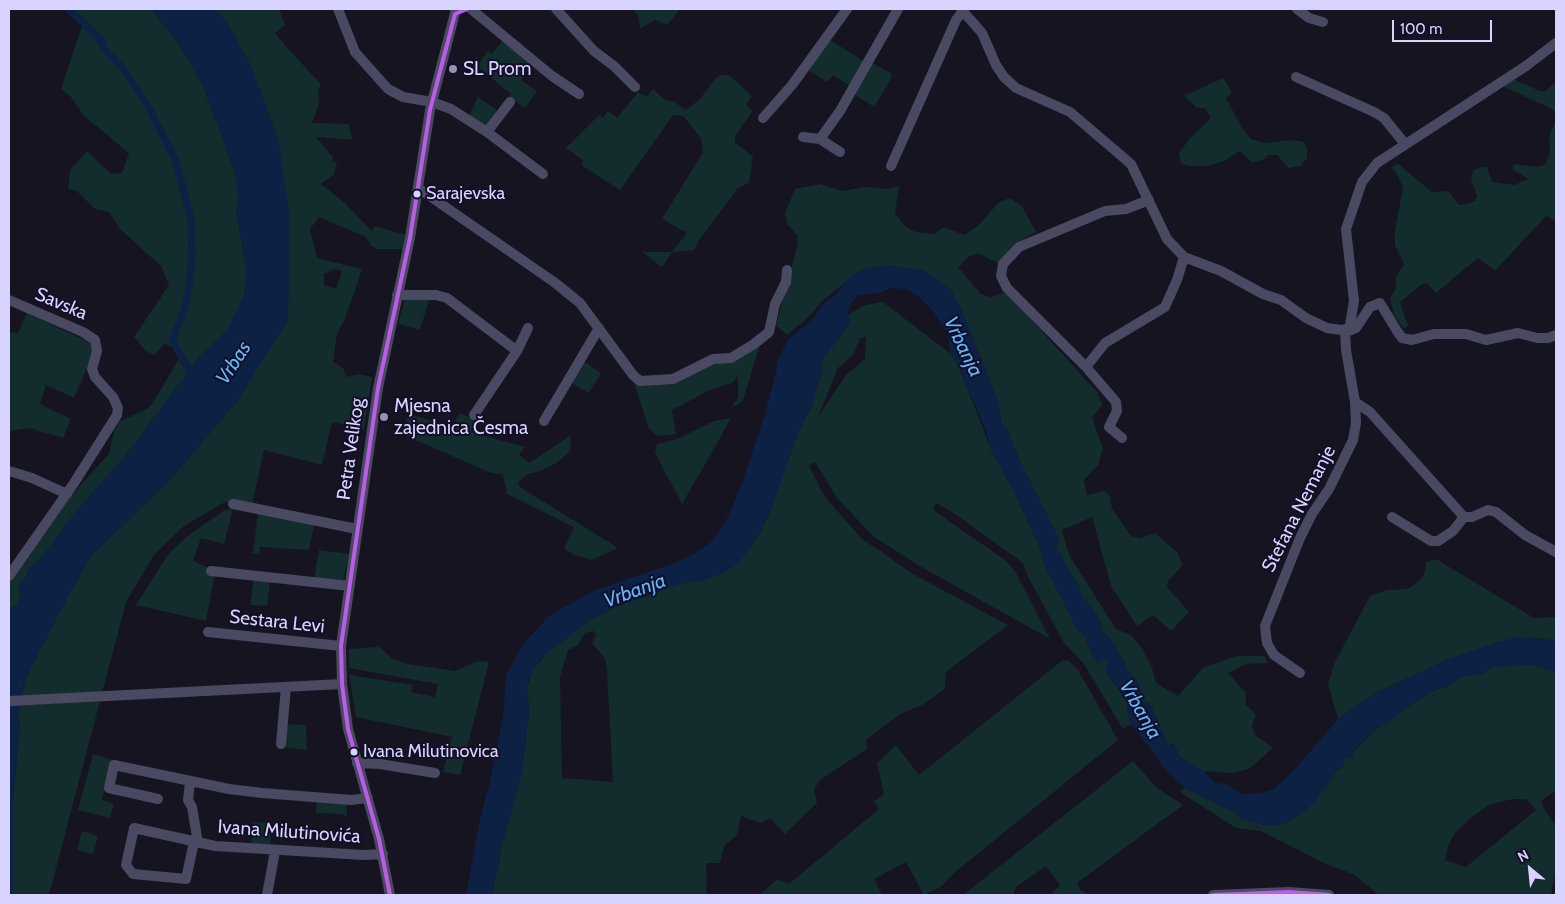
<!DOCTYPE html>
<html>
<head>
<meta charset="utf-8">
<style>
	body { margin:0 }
	#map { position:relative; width:1565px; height:904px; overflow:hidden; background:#161421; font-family:Cabin,sans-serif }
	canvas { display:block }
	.frame { position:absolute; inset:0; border:10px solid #d9d4ff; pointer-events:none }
	.north { position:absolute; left:1505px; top:844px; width:50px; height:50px; -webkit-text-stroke:4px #130f26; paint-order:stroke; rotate:332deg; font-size:14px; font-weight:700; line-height:20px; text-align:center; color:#d9d4ff }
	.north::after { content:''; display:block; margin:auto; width:18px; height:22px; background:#d9d4ff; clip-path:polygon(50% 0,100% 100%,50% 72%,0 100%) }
	.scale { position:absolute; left:1392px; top:20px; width:100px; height:22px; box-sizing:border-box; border:2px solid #d9d4ff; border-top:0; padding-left:6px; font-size:15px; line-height:18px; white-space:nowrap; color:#d9d4ff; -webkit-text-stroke:4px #130f26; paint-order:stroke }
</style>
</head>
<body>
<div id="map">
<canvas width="1565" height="904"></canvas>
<div class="frame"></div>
<div class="north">N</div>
<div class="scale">100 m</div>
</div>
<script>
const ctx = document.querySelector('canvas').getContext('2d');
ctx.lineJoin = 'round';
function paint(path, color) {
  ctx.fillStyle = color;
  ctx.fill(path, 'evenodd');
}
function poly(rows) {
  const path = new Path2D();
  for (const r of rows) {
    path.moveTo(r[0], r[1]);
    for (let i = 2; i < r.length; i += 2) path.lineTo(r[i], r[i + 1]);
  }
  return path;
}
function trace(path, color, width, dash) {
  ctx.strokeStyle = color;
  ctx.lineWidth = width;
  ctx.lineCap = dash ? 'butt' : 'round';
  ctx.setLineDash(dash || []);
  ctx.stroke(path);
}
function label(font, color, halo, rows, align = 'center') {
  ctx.font = font + ' Cabin,sans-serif';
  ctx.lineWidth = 4;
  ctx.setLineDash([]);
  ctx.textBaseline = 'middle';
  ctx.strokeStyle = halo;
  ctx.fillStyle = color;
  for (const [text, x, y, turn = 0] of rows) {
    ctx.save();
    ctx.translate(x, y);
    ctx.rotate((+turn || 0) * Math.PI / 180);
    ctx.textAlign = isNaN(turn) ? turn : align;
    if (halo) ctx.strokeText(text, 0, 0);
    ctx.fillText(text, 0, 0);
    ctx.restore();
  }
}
const green = poly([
	[63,9,151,9,176,40,202,83,235,172,239,200,236,212,247,270,244,297,227,331,202,354,127,454,79,508,37,564,30,567,26,577,18,586,21,593,18,604,9,609,9,581,61,506,109,454,114,431,119,422,147,409,152,404,182,354,165,343,154,355,145,350,134,337,169,285,161,266,120,229,109,212,95,209,76,190,68,189,70,170,87,151,111,174,122,173,129,153,84,116,71,97,61,89,82,26],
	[215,9,279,9,285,25,275,33,288,49,321,84,318,92,319,104,312,123,348,124,353,140,316,137,333,157,332,161,337,163,334,174,321,184,344,202,372,231,375,226,406,235,403,249,377,249,371,246,366,237,319,217,310,229,317,258,362,269,345,319,337,334,333,362,343,368,346,377,358,374,372,377,364,429,332,422,322,465,264,450,252,505,225,502,184,526,154,555,126,602,49,895,13,895,13,799,20,722,18,717,25,679,72,588,93,554,169,481,236,402,288,320,228,24],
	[334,269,342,271,336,289,324,285,324,274],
	[633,9,680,9,667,25,656,20,640,28,639,18],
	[504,38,533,63,521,80,537,91,525,108,509,97,511,94,477,66,488,51,492,54],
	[829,39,865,62,850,86,833,75,827,82,806,69],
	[870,62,891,73,892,77,874,107,852,93],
	[720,75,729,75,752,96,746,104,753,111,735,136,735,142,753,157,749,183,738,188,699,240,694,250,672,252,662,267,642,252,672,252,687,233,662,219,703,152,701,138,683,116,673,115,620,190,581,165,583,160,566,148,599,115,603,118,608,111,617,118,638,92,647,97,653,89,665,100,673,101,686,110,700,99,714,80],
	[1223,78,1232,92,1226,98,1242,128,1251,139,1265,143,1292,140,1304,142,1307,148,1307,158,1300,166,1288,168,1277,155,1268,155,1263,160,1252,162,1240,151,1224,161,1208,166,1189,166,1181,164,1179,153,1190,138,1211,118,1205,108,1197,108,1184,96],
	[1513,79,1540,91,1545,91,1556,82,1556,113,1548,107,1502,86],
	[478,97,499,112,486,127,469,116],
	[1556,121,1556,221,1546,216,1495,271,1478,258,1436,293,1427,283,1422,284,1400,302,1408,326,1404,329,1394,315,1390,298,1396,288,1396,277,1404,264,1395,245,1395,230,1403,188,1397,174,1391,167,1398,164,1432,192,1449,191,1459,205,1467,204,1475,201,1477,197,1471,179,1473,171,1481,167,1487,167,1492,182,1514,185,1528,179,1512,169,1514,164,1537,167,1545,165,1550,152,1549,140,1551,131],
	[820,184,842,191,867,187,890,189,899,186,895,213,906,227,916,232,934,234,944,227,964,235,978,226,998,203,1009,198,1022,206,1036,232,1013,245,998,263,978,253,968,257,958,267,981,294,991,297,1006,292,1097,392,1102,405,1092,418,1103,448,1098,465,1084,480,1087,495,1105,491,1110,496,1112,509,1131,536,1140,538,1155,533,1177,552,1183,565,1168,581,1167,587,1189,612,1171,631,1153,615,1137,626,1111,586,1092,517,1062,530,1069,555,1116,629,1131,635,1141,647,1152,668,1156,683,1178,696,1203,668,1236,656,1264,656,1268,663,1246,664,1228,673,1246,693,1246,705,1256,714,1252,726,1255,735,1273,748,1249,769,1233,773,1200,771,1178,755,1174,745,1167,743,1150,704,1145,702,1137,681,1128,670,1114,644,1102,631,1102,625,1090,605,1081,596,1080,589,1056,548,1059,539,1021,464,1008,432,1001,423,999,404,961,309,950,289,924,271,893,266,861,270,822,301,809,317,787,335,776,325,797,247,798,236,787,224,785,213,795,189],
	[430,297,420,330,398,324,405,299],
	[883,302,951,354,957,363,992,451,1014,491,1039,546,1044,564,1079,632,1085,635,1088,646,1102,659,1108,660,1107,673,1127,702,1127,713,1131,724,1123,729,1084,664,1064,643,1027,575,1023,563,955,514,936,503,933,510,1005,560,1015,571,1050,639,918,565,874,537,837,498,815,462,809,466,825,497,863,540,882,552,911,573,1008,625,946,672,945,689,922,705,900,714,866,740,867,749,820,780,814,790,817,803,785,834,770,818,760,823,741,816,737,835,724,846,720,863,706,863,707,895,492,895,503,841,522,771,529,711,527,687,532,672,547,651,591,619,611,609,682,583,700,581,723,573,738,563,758,536,769,515,797,434,811,407,823,368,821,361,850,323,849,314,865,305],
	[866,337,865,359,846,375,818,417,838,368,853,355,860,338],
	[594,631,596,635,592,643,605,658,607,671,613,782,562,778,560,677,568,650,578,645,585,633],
	[27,313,89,342,93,347,92,357,74,398,46,385,40,404,71,419,63,438,30,428,9,431,9,332,18,333],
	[760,345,743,400,737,405,731,407,738,398,738,376,732,383,712,389,672,410,676,434,658,436,649,429,633,380,636,383,710,364,735,361],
	[583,361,601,373,589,393,570,382],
	[459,413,474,419,471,432,525,447,519,455,529,463,571,435,570,451,557,463,537,472,528,474,518,482,520,487,618,548,592,560,574,555,564,549,574,527,507,494,503,475,489,472,404,435,408,414,453,427],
	[731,418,710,456,682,504,655,453,657,444,677,439,714,421],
	[233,509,224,544,201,538,193,561,207,567,206,571,215,573,206,621,136,605,169,553,190,534,225,510],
	[258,512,314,525,309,550,260,547,259,554,253,553],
	[319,550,349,554,343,580,314,579],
	[1436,559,1534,618,1556,617,1556,641,1536,638,1498,642,1447,660,1376,693,1338,719,1328,685,1334,664,1370,596,1387,590,1408,589,1421,579,1425,572,1426,562],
	[254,578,270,580,267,606,250,605],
	[377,645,392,658,407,664,456,671,478,661,489,662,460,775,443,772,452,737,356,717,349,675,413,685,411,692,435,697,438,684,349,668,349,649,376,647],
	[1063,660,1069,661,1078,670,1118,740,954,873,941,887,924,895,906,862,874,879,882,895,760,894,778,879,789,884,879,809,874,801,884,794,877,763,896,745,919,775],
	[1524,664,1534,665,1556,672,1556,790,1542,800,1542,805,1556,827,1556,867,1551,895,1379,895,1353,874,1326,864,1261,831,1236,828,1180,792,1185,788,1233,812,1243,819,1255,821,1264,825,1286,823,1302,813,1315,801,1345,758,1353,757,1352,754,1375,730,1390,721,1404,708,1409,707,1414,702,1437,689,1445,688,1461,677,1485,673,1487,669,1494,667],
	[1513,799,1526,799,1536,810,1466,867,1445,860,1448,846,1456,832,1473,816,1491,804],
	[285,724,306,725,307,750,283,747],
	[93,754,113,760,102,800,114,804,110,818,78,810],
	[1133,761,1157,788,1183,805,1077,883,1080,890,1090,895,1050,895,1060,885,1046,866,1016,887,1013,895,963,895],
	[317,800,346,801,347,817,343,814,316,813],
	[253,822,272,823,270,846,251,845],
	[82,831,98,836,93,854,77,850]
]);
const water = poly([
	[151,9,215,9,228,24,252,67,278,139,290,216,288,320,236,402,169,481,93,554,72,588,25,679,18,717,20,722,13,799,13,895,9,895,9,609,18,604,21,593,18,586,26,577,30,567,37,563,79,508,127,454,202,354,227,331,244,296,247,270,236,211,239,200,235,172,202,83,176,40],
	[893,266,924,271,950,289,961,309,999,404,1001,423,1008,432,1021,464,1059,539,1056,548,1080,589,1081,596,1090,605,1102,625,1102,631,1114,644,1128,670,1137,681,1145,701,1150,704,1167,742,1178,750,1178,756,1204,771,1214,782,1228,785,1241,794,1262,793,1274,789,1295,769,1338,719,1376,693,1447,660,1498,642,1517,637,1556,641,1556,672,1533,665,1494,667,1487,669,1485,673,1461,677,1445,688,1437,689,1414,702,1390,721,1375,730,1352,753,1353,758,1345,758,1343,768,1336,769,1333,777,1315,801,1302,813,1286,823,1271,826,1243,819,1233,812,1185,788,1162,766,1158,758,1131,724,1127,713,1127,702,1106,671,1108,660,1102,659,1098,663,1091,653,1085,635,1079,632,1044,564,1039,546,1014,491,992,451,986,431,957,363,951,354,947,333,933,311,919,297,906,289,891,288,882,292,857,296,851,303,848,311,850,323,821,361,823,368,811,407,797,434,769,515,758,536,738,563,723,573,700,581,682,583,611,609,591,619,542,657,530,675,527,687,529,711,522,771,503,841,492,895,466,895,480,819,490,782,503,718,506,675,523,644,549,616,593,591,674,563,694,554,711,542,725,523,741,486,765,414,776,372,777,361,788,340,812,320,826,301,834,296,853,274,872,267]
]);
const canal = poly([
	[68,9,80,19,102,42,104,49,120,65,146,102,175,159,191,218,192,257,190,280,185,308,172,340,189,371]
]);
const minor = poly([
	[338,9,355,52,388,89,403,97,432,102,451,109,487,132,543,174],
	[471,9,552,76,579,94],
	[556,9,594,51,614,66,635,87],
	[961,9,982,33,996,65,1004,77,1016,88,1070,112,1131,164,1167,239,1184,257,1221,271,1263,294,1281,300,1306,318,1327,328,1349,331,1356,328,1370,307,1380,303,1397,331,1402,338,1412,340,1434,334,1466,334,1486,340,1518,333,1537,338,1548,338,1556,335],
	[1297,9,1309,18,1323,22],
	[1296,77,1374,112,1384,118,1405,144],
	[763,118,792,85,847,9],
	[487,132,510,102],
	[803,137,820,139,840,152],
	[820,139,840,111,898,9],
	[891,166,956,20,963,11],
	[418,188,554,282,580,303,633,375,640,381,673,379,713,359,731,358,754,344,769,332,775,304,786,282,787,270],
	[397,295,436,295,447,298,517,351,474,415],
	[9,300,83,332,95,340,97,351,92,369,95,377,113,397,118,408,117,415,74,483,9,576],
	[1349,331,1354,301,1346,229,1362,182,1377,163,1526,66,1556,43],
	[517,351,528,328],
	[1086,367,1105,343,1165,307,1177,280,1184,257],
	[1355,402,1370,412,1464,517,1472,517,1488,510,1496,512,1525,535,1556,552],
	[544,421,599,328],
	[1122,438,1109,427,1117,411,1116,402,1086,367,1007,288,1001,276,1003,264,1019,247,1105,211,1126,209,1149,200],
	[9,471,32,478,67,494],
	[233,504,357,529],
	[1392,517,1431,541,1438,541,1453,531,1464,517],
	[211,571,350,586],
	[208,632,341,646],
	[1300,673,1274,655,1267,643,1265,626,1300,538,1312,514,1329,489,1353,440,1356,423,1355,402,1346,350,1345,329],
	[9,701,342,684],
	[281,744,286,687],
	[357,763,380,764,435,773],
	[190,782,188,800,192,807,198,843],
	[158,799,109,788,114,765,229,789,262,793,351,800,368,798],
	[194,842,186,879,133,874,126,865,134,828,215,846,364,855,383,854],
	[267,895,275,851],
	[390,895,379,839,348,729,342,684,341,646,378,388,410,238,430,110,456,9],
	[1213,895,1289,892,1329,895]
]);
const bus1 = poly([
	[390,895,379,839,348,729,342,684,341,646,378,388,410,238,430,110,455,14,467,9],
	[1213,895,1289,892,1329,895]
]);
const markers = [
	[453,69,5,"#9591b1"],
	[417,194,4.5,"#d9d4ff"],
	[384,417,5,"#9591b1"],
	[354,752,4.5,"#d9d4ff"]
];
const busNames = [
	["Sarajevska",426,194],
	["Ivana Milutinovica",363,752]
];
const poiNames = [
	["SL Prom",463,69],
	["Mjesna",394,406],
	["zajednica Česma",394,428]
];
const streetNames = [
	["Savska",61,304,23],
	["Petra Velikog",351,449,-82],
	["Stefana Nemanje",1299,509,-63],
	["Sestara Levi",277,622,6],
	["Ivana Milutinovića",289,832,4]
];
const waterNames = [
	["Vrbanja",963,347,64],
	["Vrbas",234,363,-57],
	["Vrbanja",635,591,-20],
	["Vrbanja",1140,710,60]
];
paint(green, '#132c2d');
paint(water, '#0d2144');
trace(canal, '#0d2144', 7);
trace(minor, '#4a4962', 10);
trace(bus1, '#bb5ce7', 4);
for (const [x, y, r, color] of markers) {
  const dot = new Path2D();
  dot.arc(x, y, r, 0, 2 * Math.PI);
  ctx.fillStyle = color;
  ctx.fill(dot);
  trace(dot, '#130f26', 2);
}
label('18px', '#d9d4ff', '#130f26', busNames, 'left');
label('19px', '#d9d4ff', '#130f26', poiNames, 'left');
label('19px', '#d9d4ff', '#130f26', streetNames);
label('italic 20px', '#62b6ff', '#130f26', waterNames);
</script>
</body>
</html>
